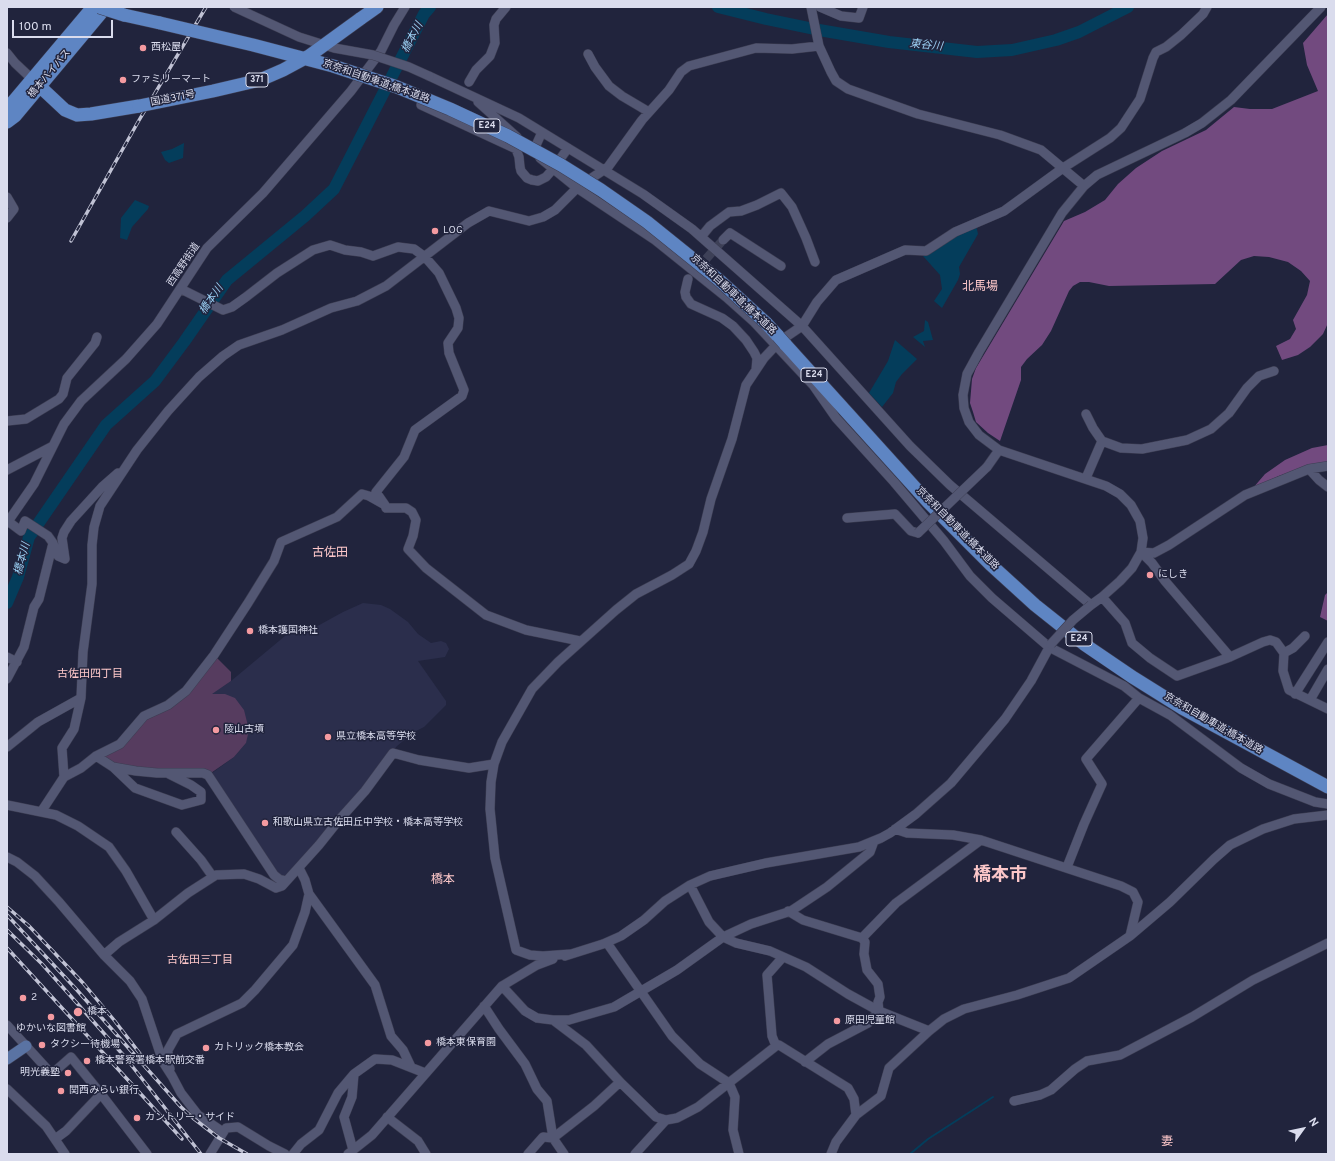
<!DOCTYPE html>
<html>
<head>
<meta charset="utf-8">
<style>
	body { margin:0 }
	#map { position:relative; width:1335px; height:1161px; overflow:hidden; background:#21243d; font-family:Overpass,sans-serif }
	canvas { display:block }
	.frame { position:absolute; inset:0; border:8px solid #dadced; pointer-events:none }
	.north { position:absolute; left:1283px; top:1109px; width:40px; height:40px; -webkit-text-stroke:3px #21243d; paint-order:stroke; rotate:57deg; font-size:11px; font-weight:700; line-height:16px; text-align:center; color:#dadced }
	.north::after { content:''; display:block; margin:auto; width:14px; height:18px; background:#dadced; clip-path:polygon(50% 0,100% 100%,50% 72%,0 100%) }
	.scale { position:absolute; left:12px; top:20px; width:101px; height:18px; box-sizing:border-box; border:2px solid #dadced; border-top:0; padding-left:5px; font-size:12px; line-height:14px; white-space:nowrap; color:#dadced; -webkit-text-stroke:3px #21243d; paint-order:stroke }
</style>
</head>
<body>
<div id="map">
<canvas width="1335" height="1161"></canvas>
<div class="frame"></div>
<div class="north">N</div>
<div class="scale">100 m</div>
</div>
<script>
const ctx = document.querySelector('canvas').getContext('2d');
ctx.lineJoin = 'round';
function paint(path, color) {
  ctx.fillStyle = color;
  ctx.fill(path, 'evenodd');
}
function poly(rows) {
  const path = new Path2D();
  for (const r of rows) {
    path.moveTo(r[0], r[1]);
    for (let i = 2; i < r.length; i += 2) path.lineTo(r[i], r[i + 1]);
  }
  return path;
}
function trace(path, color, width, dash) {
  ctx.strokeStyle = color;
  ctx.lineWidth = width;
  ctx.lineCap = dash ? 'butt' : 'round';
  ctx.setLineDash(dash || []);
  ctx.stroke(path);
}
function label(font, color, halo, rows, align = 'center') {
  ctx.font = font + ' Overpass,"Noto Sans JP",sans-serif';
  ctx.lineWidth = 3;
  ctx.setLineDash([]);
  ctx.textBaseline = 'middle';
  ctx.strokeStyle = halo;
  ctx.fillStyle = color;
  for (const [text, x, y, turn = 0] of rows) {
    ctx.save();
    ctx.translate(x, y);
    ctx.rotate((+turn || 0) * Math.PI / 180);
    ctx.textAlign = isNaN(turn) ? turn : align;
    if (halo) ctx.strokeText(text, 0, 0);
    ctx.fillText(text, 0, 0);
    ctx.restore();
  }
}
const built = poly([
	[363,603,381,605,390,609,408,622,418,634,431,643,441,641,446,643,449,649,445,657,418,661,446,701,446,705,424,727,414,732,397,746,373,776,286,878,279,877,219,787,212,773,234,757,246,743,211,694,231,681,285,636,293,631,303,634,343,612]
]);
const green = poly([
	[214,655,231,672,231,681,212,694,225,694,235,698,244,710,249,730,246,743,234,757,208,775,113,767,96,756,117,745,144,716,168,705]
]);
const forest = poly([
	[1328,14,1328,323,1323,334,1310,347,1298,355,1282,360,1276,346,1290,339,1296,329,1293,320,1307,295,1310,281,1301,271,1288,262,1269,257,1254,256,1241,260,1215,284,1109,286,1089,282,1080,282,1073,286,1069,291,1051,331,1042,345,1027,359,1021,367,1021,380,1000,441,988,433,976,422,973,412,970,403,972,379,976,368,1064,221,1085,212,1105,200,1118,184,1136,168,1162,151,1206,130,1234,107,1250,109,1272,109,1318,91,1307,65,1303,43],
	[1328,445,1328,462,1299,469,1279,476,1253,488,1265,474,1285,460,1312,448],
	[1328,592,1328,621,1320,617,1325,595]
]);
const water = poly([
	[184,143,183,158,169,163,165,160,161,152,172,149],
	[135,200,149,206,148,209,132,227,127,240,120,238,121,218],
	[976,225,978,234,959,267,960,274,958,280,942,308,934,301,942,289,940,275,923,256,952,237],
	[925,320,928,322,933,340,923,341,925,347,913,337,924,331],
	[895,340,917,359,902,374,896,382,893,393,882,407,869,393,888,361]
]);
const stream = poly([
	[910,1154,928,1139,993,1097]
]);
const river = poly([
	[718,7,766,19,819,30,889,42,977,52,1012,50,1056,40,1079,32,1128,7],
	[7,603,18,577,29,537,106,425,155,381,184,342,227,280,305,216,334,189,424,14,430,7]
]);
const minorTunnel = poly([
	[697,269,723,240]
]);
const minor = poly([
	[811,7,819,46,831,72,836,81,848,89,918,114,1000,135,1041,150,1084,186],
	[820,7,841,16,859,18,863,7],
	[7,53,15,63,32,79],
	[588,54,595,67,609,86,622,96,649,112],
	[429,76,519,118,643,194,692,229,802,326,910,446,950,485,1091,605,1102,597,1120,581,1132,568,1141,552,1143,538,1140,521,1131,505,1120,494,1106,486,999,450,979,435,969,422,964,408,963,395,967,374,979,352,1062,213,1084,186,1097,175,1185,133,1202,123,1231,100,1321,7],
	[469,82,476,70,490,56,495,43,494,25,496,19,506,7],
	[478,102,517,137],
	[421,105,516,149,519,157,520,167,521,171,527,178,532,180,538,181,546,177,553,169,568,148],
	[533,152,542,132],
	[540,158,577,188,655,240,726,297,754,322,813,385,836,418,894,482,944,541,970,576,992,598,1049,647,1124,686,1139,698,1170,715,1241,768,1269,784,1315,802,1328,804],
	[7,197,14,209,7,218],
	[701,237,710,226,729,212,741,211,757,205,781,193,792,207,806,238,815,262],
	[723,240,730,233,781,266],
	[688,279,685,292,686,297,691,304,722,318,733,326,746,340,754,352,757,358,756,370],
	[7,421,26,419,59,399,63,394,67,378,95,343,97,337],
	[1102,441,1121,448,1142,449,1187,440,1211,429,1229,413,1247,388,1259,376,1274,371],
	[987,467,999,450],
	[1309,469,1319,480,1328,487],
	[7,470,53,446],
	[1086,478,1102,441,1093,428,1086,414],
	[385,505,386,508,406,508,412,512,416,520,413,536,408,549,426,568,486,615,526,630,580,641],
	[847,518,895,514,911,531,918,533],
	[7,523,34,484,64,424,81,401,126,359,157,324,207,248,263,193,351,91,381,51,394,25,405,7],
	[53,543,58,556,65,559,62,538,64,532,71,521,102,487,118,473],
	[1141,552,1154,553,1169,545,1245,495,1309,469,1328,466],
	[1141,552,1152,563,1165,581,1230,657],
	[1102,597,1125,623,1132,643,1150,658,1177,676,1230,657,1263,642,1270,640,1276,642,1284,653,1283,671,1289,690,1328,709],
	[1284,653,1293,648,1305,636],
	[7,657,17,662],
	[7,679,24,647,34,607,39,599,53,543,48,536,25,521,21,531,9,522],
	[1295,694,1328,642],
	[1310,700,1328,669],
	[7,747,38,722,81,698,83,652,92,584,92,545,94,527,100,506,137,450,168,411,199,377,223,356,239,345,282,330,331,308,357,301,386,286,468,223,489,211,529,221,543,217,555,210,577,188,608,167,642,120,669,90,681,72,689,66,756,48,792,49,819,46],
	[96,756,113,767,136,771,157,773,203,773,208,775,274,875,279,879,286,881],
	[113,767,135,788,182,805,201,800,201,792,191,785,169,774],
	[64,777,62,748,74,729,81,698],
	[7,805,56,815,78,826,109,847,126,871,154,920],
	[41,812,64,777,81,768,96,756,120,744,144,716,168,705,186,691,214,655,248,603,274,561,281,542,337,517,362,494,369,496,385,505,376,492,404,457,415,430,462,396,464,390,449,353,448,343,458,328,459,318,456,308,439,273,425,257,414,249,398,247,373,256,361,252,345,250,330,245,313,250,277,273,246,297,232,307,223,310,181,289],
	[895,829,907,833,953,835,981,840,1121,886,1133,892,1138,902,1130,936],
	[176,832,201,860,213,877],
	[7,857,17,862,35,876,59,902,104,955,130,981,142,999,163,1062,172,1076,181,1093,198,1115,223,1132],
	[1067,867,1084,824,1102,784,1086,759,1139,698],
	[690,885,709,922,723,937,736,943,770,951,806,967,848,994,879,1011,929,1031],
	[309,894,375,985,391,1036,403,1050,411,1067],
	[788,911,803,920,862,938,865,942,864,954,867,970,878,984,880,997,878,1002,879,1011],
	[862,938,896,903,981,840],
	[607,943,672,1036,700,1064,729,1083,735,1097,733,1130,739,1154],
	[571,954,543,956,530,955,516,950,495,858,490,809,491,782,494,764,502,742,532,689,558,662,616,610,636,594,672,575,689,564,696,551,703,532,711,499,732,439,746,385,764,358,780,341,802,326,817,302,836,280,905,250,926,251,955,232,1004,211,1063,168,1110,138,1121,128,1140,99,1153,58,1156,52,1166,47,1181,35,1203,14,1207,7],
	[104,955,119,942,154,920,188,893,216,875,244,874,259,879,276,888,282,886,319,845,339,820,365,791,393,753,419,760,469,768,494,764],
	[565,956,603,944,621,936,644,920,665,901,690,885,710,876,766,863,859,847,881,838,890,833,916,814,951,783,1005,719,1031,681,1051,644],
	[502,986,525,1011,537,1018,553,1020,569,1020,614,1007,677,970,723,937,751,924,791,911,827,887,870,852,874,841],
	[484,1006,499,1029,525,1064,537,1089,547,1101,553,1138,564,1154],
	[553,1020,586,1045,620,1082,656,1117,666,1120,677,1118,698,1107,776,1046,779,1045,848,1088,854,1099,856,1115],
	[7,1025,48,1070,51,1072,54,1072,71,1057,101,1094,147,1154],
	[776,1046,772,1036,767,975,783,957],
	[805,1062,828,1044,868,1023,879,1011],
	[170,1069,168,1061,168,1050,177,1034,242,1003,255,990,293,945,305,912,309,894,305,880,299,868],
	[7,1089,46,1126,65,1154],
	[1014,1101,1040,1095,1051,1090,1075,1069,1087,1061,1120,1055,1192,1017,1253,980,1328,943],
	[387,1117,418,1141,426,1154],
	[55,1139,66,1131,101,1094],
	[353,1150,344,1117,352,1097,354,1074,375,1059,392,1060,425,1073],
	[210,1154,226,1128,238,1127,269,1146,285,1154],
	[293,1154,301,1144,319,1130,338,1093,354,1074],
	[348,1154,372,1135,502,986,537,965,553,959],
	[528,1154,543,1137,553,1138,594,1106,620,1082],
	[635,1154,666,1120],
	[831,1154,836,1142,856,1115,881,1096,889,1068,929,1031,944,1019,964,1009,1017,995,1069,978,1130,936,1170,902,1214,859,1230,845,1263,829,1294,819,1328,815]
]);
const major = poly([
	[7,1059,26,1046]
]);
const highway = poly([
	[124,15,160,23],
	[360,19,377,7],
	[34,81,65,110,77,115,91,114,139,106],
	[7,109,93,7],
	[7,122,15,116,106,7],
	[766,323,778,336],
	[785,344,928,502,990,564,1035,605,1084,644,1134,678,1182,708,1328,787]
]);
const rail = poly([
	[71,241,138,122,206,7],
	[7,907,29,926,83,983,114,1020,141,1055],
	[7,915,76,989,181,1107,193,1118,219,1138,247,1154],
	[7,930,42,964,125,1057,201,1154],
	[7,948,182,1139]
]);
const minorBridge = poly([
	[234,7,299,37,334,48,373,55,409,67,429,76],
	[918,533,987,467],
	[1051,644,1073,620,1091,605]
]);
const highwayBridge = poly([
	[99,7,124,15],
	[160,23,253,45,333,66,397,87,450,109,508,136,561,165,601,190,647,222,719,280,766,323],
	[139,106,213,91,260,80,283,70,309,56,360,19],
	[778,336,785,344]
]);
const markers = [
	[143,48,4,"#f49aa0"],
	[123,80,4,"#f49aa0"],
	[435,231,4,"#f49aa0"],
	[1150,575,4,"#f49aa0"],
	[250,631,4,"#f49aa0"],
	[216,730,4,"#f49aa0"],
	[328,737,4,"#f49aa0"],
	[265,823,4,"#f49aa0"],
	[23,998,4,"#f49aa0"],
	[78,1012,5,"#f49aa0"],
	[51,1017,4,"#f49aa0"],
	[837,1021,4,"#f49aa0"],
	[428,1043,4,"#f49aa0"],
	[42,1045,4,"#f49aa0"],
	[206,1048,4,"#f49aa0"],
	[87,1061,4,"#f49aa0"],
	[68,1073,4,"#f49aa0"],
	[61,1091,4,"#f49aa0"],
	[137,1118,4,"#f49aa0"]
];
const shields = [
	[257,80,22],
	[487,126,26],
	[814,375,26],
	[1079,639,26]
];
const shieldNames = [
	["371",257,80],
	["E24",487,126],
	["E24",814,375],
	["E24",1079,639]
];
const poiNames = [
	["西松屋",151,48],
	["ファミリーマート",131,80],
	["LOG",443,231],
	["にしき",1158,575],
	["橋本護国神社",258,631],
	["陵山古墳",224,730],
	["県立橋本高等学校",336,737],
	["和歌山県立古佐田丘中学校・橋本高等学校",273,823],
	["2",31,998],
	["橋本",87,1012],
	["原田児童館",845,1021],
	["ゆかいな図書館",51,1029,"center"],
	["橋本東保育園",436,1043],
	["タクシー待機場",50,1045],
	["カトリック橋本教会",214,1048],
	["橋本警察署橋本駅前交番",95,1061],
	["明光義塾",60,1073,"right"],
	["関西みらい銀行",69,1091],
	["カントリー・サイド",145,1118]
];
const streetNames = [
	["橋本バイパス",50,74,-50],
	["京奈和自動車道;橋本道路",376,82,19],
	["国道371号",173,99,-11],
	["西高野街道",184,265,-56],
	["京奈和自動車道;橋本道路",733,295,43],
	["京奈和自動車道;橋本道路",957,529,45],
	["京奈和自動車道;橋本道路",1213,724,30]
];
const waterNames = [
	["橋本川",413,38,-62],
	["東谷川",926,46,6],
	["橋本川",212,300,-55],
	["橋本川",23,559,-75]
];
const neighbourhoodNames = [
	["古佐田四丁目",90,675],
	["古佐田三丁目",200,961]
];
const quarterNames = [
	["北馬場",980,288],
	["古佐田",330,554],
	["橋本",443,881],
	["妻",1167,1143]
];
const townNames = [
	["橋本市",1000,876]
];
paint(built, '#2b2e4c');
paint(green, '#563c5f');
paint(forest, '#724a7f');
paint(water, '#043d5b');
trace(stream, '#043d5b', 2);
trace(river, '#043d5b', 12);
trace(minorTunnel, '#3d4057', 9, [9, 4.5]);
trace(minor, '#3d3e53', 10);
trace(major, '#3d3e53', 12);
trace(highway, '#3d3e53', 14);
trace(minor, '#535773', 9);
trace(major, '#5a73a3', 11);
trace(highway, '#5e85c3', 13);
trace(rail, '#c0c2d4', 3.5);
trace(rail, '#21243d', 2, [6]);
trace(minorBridge, '#3d3e53', 10, []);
trace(highwayBridge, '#3d3e53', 14, []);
trace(minorBridge, '#535773', 9);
trace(highwayBridge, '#5e85c3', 13);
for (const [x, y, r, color] of markers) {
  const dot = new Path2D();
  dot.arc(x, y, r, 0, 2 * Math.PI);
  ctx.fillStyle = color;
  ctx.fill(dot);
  trace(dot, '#21243d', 1.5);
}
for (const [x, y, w] of shields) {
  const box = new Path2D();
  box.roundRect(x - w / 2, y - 7, w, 14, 3);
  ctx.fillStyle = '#21243d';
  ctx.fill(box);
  trace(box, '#dadced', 1);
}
label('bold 9px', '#dadced', null, shieldNames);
label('10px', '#dadced', '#21243d', poiNames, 'left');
label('10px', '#dadced', '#21243d', streetNames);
label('italic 11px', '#9acef2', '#21243d', waterNames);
label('11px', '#fcc7c9', '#21243d', neighbourhoodNames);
label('12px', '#fcc7c9', '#21243d', quarterNames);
label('bold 18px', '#fcc7c9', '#21243d', townNames);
</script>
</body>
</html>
